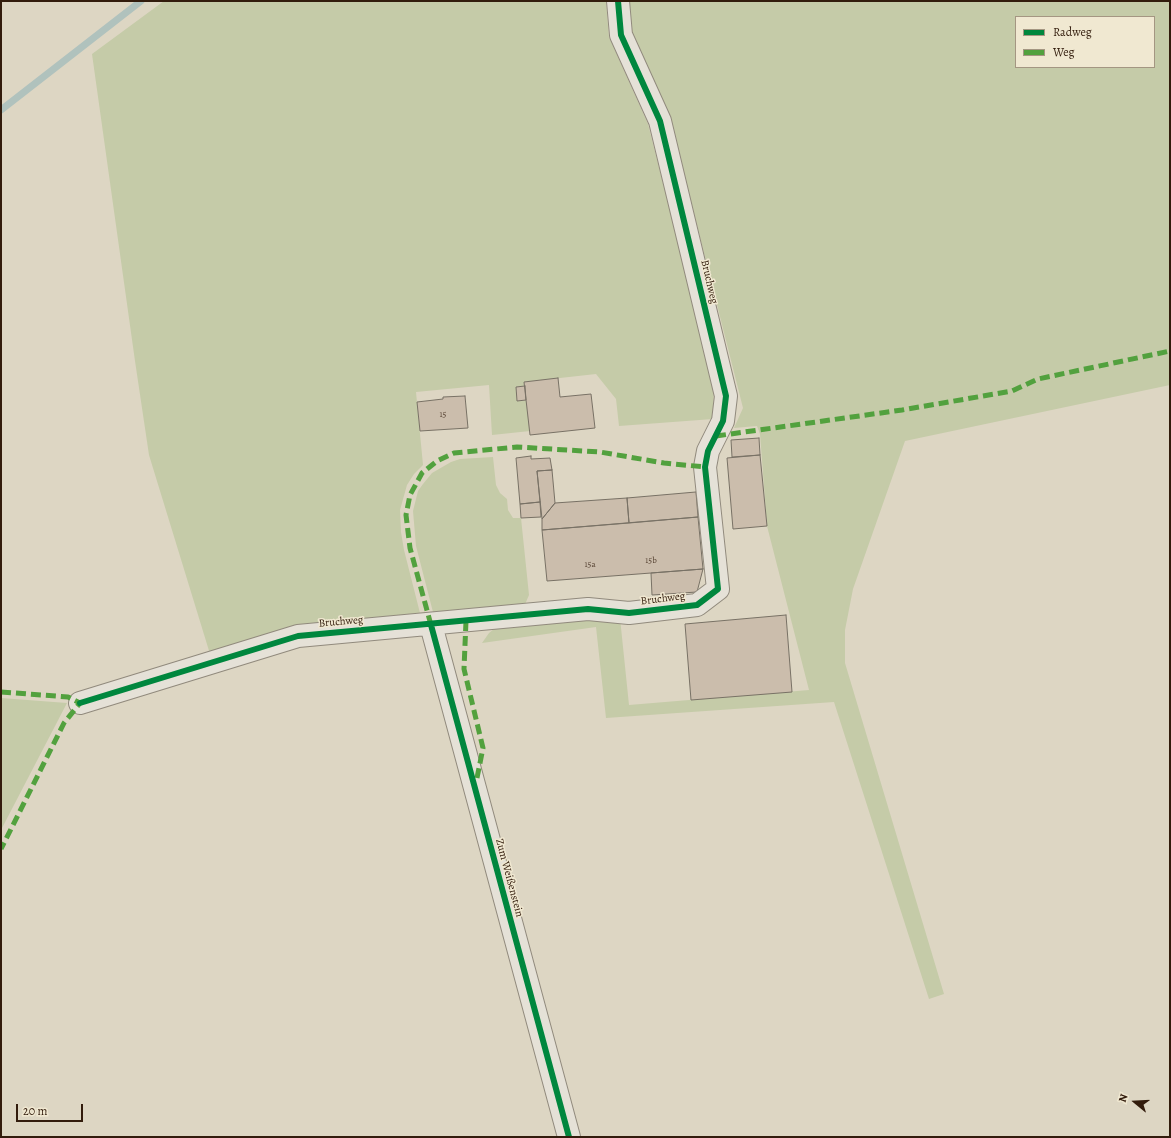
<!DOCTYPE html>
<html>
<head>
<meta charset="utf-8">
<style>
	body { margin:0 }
	#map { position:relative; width:1171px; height:1138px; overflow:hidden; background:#ddd6c3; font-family:Alegreya,serif }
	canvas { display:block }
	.frame { position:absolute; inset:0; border:2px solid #321c0c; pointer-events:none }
	.legend { position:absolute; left:1015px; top:16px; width:140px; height:52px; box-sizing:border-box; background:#f0e8d1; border:1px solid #a49682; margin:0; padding:5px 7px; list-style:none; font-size:12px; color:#321c0c }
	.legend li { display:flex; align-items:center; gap:8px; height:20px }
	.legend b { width:20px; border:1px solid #a49682 }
	.north { position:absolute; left:1115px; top:1082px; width:40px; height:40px; -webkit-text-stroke:3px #f0e8d1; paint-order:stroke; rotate:288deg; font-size:11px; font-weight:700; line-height:16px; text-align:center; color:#321c0c }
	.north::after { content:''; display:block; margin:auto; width:14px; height:18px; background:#321c0c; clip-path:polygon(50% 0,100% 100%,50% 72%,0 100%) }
	.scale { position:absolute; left:16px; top:1104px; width:67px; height:18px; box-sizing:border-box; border:2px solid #321c0c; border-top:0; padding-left:5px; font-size:12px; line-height:14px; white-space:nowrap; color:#321c0c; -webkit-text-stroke:3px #f0e8d1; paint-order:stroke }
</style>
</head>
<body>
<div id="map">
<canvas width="1171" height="1138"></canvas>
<div class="frame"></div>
<ul class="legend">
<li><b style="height:5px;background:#00873e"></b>Radweg</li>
<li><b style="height:5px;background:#52a13e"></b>Weg</li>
</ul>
<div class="north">N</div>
<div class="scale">20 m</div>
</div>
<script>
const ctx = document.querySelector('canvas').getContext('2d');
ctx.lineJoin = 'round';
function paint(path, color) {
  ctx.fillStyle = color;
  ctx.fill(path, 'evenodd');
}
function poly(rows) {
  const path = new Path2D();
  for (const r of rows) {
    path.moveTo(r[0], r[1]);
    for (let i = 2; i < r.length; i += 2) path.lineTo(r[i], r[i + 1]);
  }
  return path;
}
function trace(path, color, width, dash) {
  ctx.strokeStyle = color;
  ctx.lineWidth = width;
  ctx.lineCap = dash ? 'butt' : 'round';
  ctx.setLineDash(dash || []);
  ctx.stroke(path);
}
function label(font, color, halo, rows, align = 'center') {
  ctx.font = font + ' Alegreya,serif';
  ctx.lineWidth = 3;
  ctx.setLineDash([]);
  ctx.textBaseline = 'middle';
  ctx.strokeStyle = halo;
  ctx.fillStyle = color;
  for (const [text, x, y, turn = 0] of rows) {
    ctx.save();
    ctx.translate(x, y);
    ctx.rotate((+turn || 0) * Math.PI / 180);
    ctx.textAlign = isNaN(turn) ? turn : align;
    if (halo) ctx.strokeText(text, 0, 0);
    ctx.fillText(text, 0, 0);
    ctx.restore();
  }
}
const green = poly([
	[164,1,606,1,609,37,648,124,714,385,713,419,619,426,616,399,596,374,524,382,525,386,516,387,517,401,526,400,530,431,492,435,489,385,416,392,423,465,414,474,407,485,400,510,401,532,404,550,421,617,210,654,149,455,135,361,92,54],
	[629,1,1170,1,1170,385,905,441,853,589,845,630,845,663,944,994,929,999,834,702,606,718,596,627,482,643,489,633,499,625,553,618,620,618,629,705,809,690,767,526,760,434,757,426,734,428,743,408,670,118,631,32],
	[1016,17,1154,17,1154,67,1016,67],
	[493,457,496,485,500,493,507,499,508,510,513,518,521,518,529,595,523,609,434,616,416,546,413,511,418,491,423,484,432,473,451,462,460,459],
	[1,698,67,703,1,830]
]);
const stream = poly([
	[1,110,141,1]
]);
const building = poly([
	[558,378,560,397,591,394,595,428,530,435,524,382,558,378],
	[525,386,526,400,517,401,516,387,525,386],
	[465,396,468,428,420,431,417,402,443,399,443,397,465,396],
	[759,438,760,455,732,457,731,440,759,438],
	[760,455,767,526,733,529,727,458,760,455],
	[531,456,531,459,550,458,552,470,537,471,540,502,520,504,516,458,531,456],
	[552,470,555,503,542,519,537,471,552,470],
	[696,492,698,517,629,523,627,498,696,492],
	[627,498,629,523,542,530,542,519,555,503,627,498],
	[540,502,541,517,521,518,520,504,540,502],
	[698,517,703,569,547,581,542,530,698,517],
	[703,569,697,592,652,595,651,573,703,569],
	[786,615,792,692,691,700,685,624,786,615]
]);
const minor = poly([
	[431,625,569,1137],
	[80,703,298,636,588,609,629,613,697,605,718,589,705,467,708,451,723,421,726,396,660,121,621,35,618,1]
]);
const quiet = poly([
	[716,436,902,410,1012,391,1038,379,1170,351],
	[466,621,464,669,483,748,476,783],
	[431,625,410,548,406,515,410,495,422,473,437,461,454,453,517,447,600,452,664,463,705,467],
	[1,692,68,697,80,703,64,723,1,849]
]);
const cycleway = poly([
	[431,625,569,1137],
	[80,703,298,636,588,609,629,613,697,605,718,589,705,467,708,451,723,421,726,396,660,121,621,35,618,1]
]);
const numberNames = [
	["15",443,415],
	["15b",651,561],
	["15a",590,565]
];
const streetNames = [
	["Bruchweg",709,282,77],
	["Bruchweg",663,599,-7],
	["Bruchweg",341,622,-5],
	["Zum Weißenstein",509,878,75]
];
paint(green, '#c5cba8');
trace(stream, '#b0c2bd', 7);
paint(building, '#cbbdac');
trace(building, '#787165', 1);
trace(minor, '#918a7d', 24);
trace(minor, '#e5e1d7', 22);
trace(quiet, '#52a13e', 5, [10, 5]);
trace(cycleway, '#00873e', 6);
label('9px', '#584434', null, numberNames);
label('11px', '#321c0c', '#f0e8d1', streetNames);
</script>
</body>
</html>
